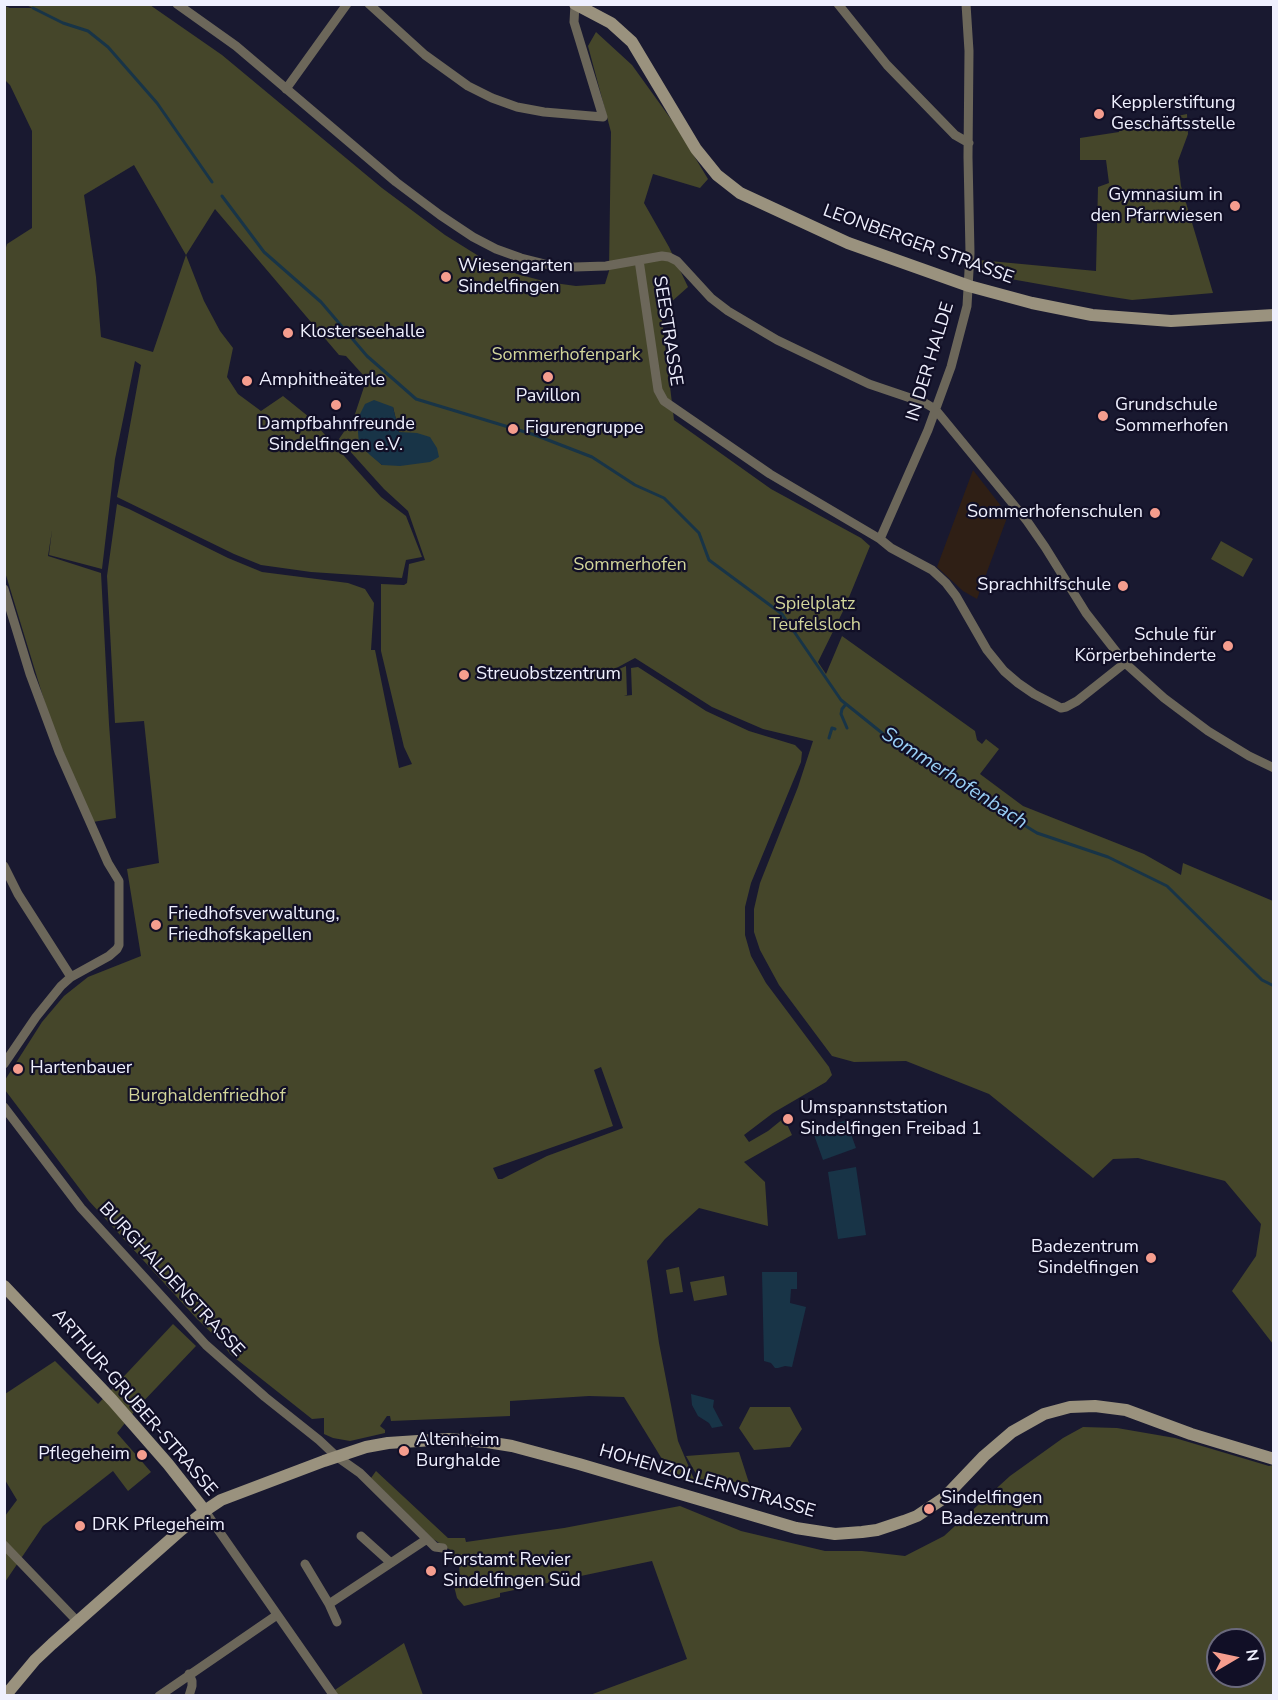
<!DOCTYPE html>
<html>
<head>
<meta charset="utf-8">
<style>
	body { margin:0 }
	#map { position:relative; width:1278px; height:1700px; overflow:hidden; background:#191930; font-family:"Nunito Sans",sans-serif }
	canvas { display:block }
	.frame { position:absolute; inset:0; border:6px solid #eff0fe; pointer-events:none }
	.north { position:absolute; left:1206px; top:1628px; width:60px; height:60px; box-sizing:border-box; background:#110f26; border:2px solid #6a697c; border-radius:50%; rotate:81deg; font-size:16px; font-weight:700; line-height:24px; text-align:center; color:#eff0fe }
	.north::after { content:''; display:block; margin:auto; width:21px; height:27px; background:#f59d8e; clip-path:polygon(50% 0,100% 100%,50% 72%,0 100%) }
</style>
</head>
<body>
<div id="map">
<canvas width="1278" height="1700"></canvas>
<div class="frame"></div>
<div class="north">N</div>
</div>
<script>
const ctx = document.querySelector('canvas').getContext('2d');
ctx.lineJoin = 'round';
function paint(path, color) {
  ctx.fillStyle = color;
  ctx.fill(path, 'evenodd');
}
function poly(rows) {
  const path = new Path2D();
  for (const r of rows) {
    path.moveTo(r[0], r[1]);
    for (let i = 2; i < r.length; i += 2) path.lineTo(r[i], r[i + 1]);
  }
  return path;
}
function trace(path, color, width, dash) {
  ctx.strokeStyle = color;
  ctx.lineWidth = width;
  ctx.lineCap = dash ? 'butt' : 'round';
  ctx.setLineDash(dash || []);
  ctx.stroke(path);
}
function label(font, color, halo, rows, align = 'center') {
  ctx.font = font + ' "Nunito Sans",sans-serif';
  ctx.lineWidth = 4.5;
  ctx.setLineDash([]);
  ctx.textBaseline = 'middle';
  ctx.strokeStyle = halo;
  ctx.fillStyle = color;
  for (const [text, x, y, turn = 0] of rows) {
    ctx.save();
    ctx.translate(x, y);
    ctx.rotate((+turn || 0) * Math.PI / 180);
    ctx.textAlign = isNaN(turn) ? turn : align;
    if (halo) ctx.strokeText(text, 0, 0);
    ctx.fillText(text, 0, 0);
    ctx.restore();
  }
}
const industrial = poly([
	[973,470,1008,515,977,599,963,591,937,567]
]);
const green = poly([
	[26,5,150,5,222,55,382,188,445,235,485,260,517,274,547,282,576,286,605,284,609,271,611,132,588,46,596,32,632,65,676,126,708,179,700,188,653,174,644,203,669,247,688,287,661,311,674,420,771,489,861,538,870,546,845,607,818,662,826,674,842,636,975,731,977,740,982,744,986,739,999,749,980,774,1023,806,1144,854,1181,875,1183,863,1273,901,1273,1344,1232,1291,1256,1256,1261,1224,1225,1181,1138,1158,1113,1159,1093,1178,989,1094,906,1061,854,1062,832,1056,779,985,760,950,754,932,754,909,760,883,798,787,813,741,763,729,712,707,635,658,596,679,626,666,627,695,624,696,632,695,631,668,638,667,706,711,749,731,795,745,802,752,801,762,751,883,745,907,745,935,751,956,766,983,829,1067,832,1075,826,1082,773,1113,744,1135,749,1142,768,1131,784,1118,792,1135,744,1162,765,1182,768,1226,699,1208,665,1239,647,1261,659,1343,678,1441,696,1484,673,1477,624,1397,589,1396,510,1401,510,1416,391,1421,390,1416,387,1416,380,1426,385,1430,385,1433,350,1441,333,1438,324,1434,324,1418,312,1419,230,1354,222,1343,197,1319,89,1201,5,1090,5,1080,42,1022,64,996,88,977,141,956,127,869,159,863,144,721,115,723,107,576,117,504,129,509,228,558,262,572,348,583,365,589,374,603,371,650,375,650,399,768,412,764,404,747,381,651,381,584,404,585,407,583,409,564,425,560,408,511,384,489,339,439,354,417,364,387,364,376,346,356,339,355,215,209,186,255,204,301,220,331,233,348,227,377,238,394,261,411,283,396,309,417,381,497,406,516,422,557,406,560,402,578,311,572,261,565,234,554,117,497,141,365,135,361,115,459,102,569,49,555,52,530,48,556,101,573,109,724,116,818,93,822,51,723,5,572,5,251,7,244,32,228,32,131,10,85,5,80,5,6,10,8,33,8],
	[134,165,186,255,153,352,101,337,96,277,84,195],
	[393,407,399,432,382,465,359,444],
	[601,1067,623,1128,547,1156,502,1179,498,1179,493,1168,613,1126,594,1070],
	[1187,114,1188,134,1178,161,1181,186,1213,293,1132,300,1106,296,994,276,984,272,979,260,1096,271,1098,187,1109,183,1106,160,1080,160,1080,138,1119,132,1118,124,1152,121],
	[1221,541,1253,559,1243,577,1211,559],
	[679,1267,683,1292,670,1294,666,1270],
	[724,1276,727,1295,694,1301,690,1282],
	[173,1324,196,1346,138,1407,117,1433,151,1472,128,1491,113,1471,43,1526,5,1582,5,1516,17,1500,5,1480,5,1394,55,1361,98,1404],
	[750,1407,790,1407,802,1429,790,1447,754,1450,739,1428],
	[1083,1427,1117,1428,1175,1438,1269,1466,1273,1465,1273,1695,590,1695,687,1659,652,1561,500,1593,500,1597,464,1606,457,1598,452,1578,460,1576,458,1557,449,1558,452,1551,433,1539,371,1478,376,1471,448,1538,465,1538,466,1542,564,1528,680,1506,741,1531,825,1551,862,1551,905,1556,944,1536,1010,1476,1063,1438],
	[1218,1640,1254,1640,1254,1676,1218,1676],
	[739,1452,749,1483,699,1479,686,1456],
	[404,1643,423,1695,326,1696]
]);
const water = poly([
	[374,400,393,407,399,432,417,433,430,437,437,448,439,457,430,462,400,466,382,465,370,455,359,444,357,420,365,404],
	[846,1120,856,1148,823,1160,813,1132],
	[856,1167,866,1235,838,1239,828,1172],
	[762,1272,797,1272,797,1289,791,1289,790,1303,806,1307,792,1367,785,1366,778,1368,775,1368,771,1363,764,1361],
	[691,1394,714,1400,713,1407,723,1426,712,1428,709,1423,698,1416,692,1405]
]);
const stream = poly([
	[33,8,63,23,88,31,108,47,157,103,212,182],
	[222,196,264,252,321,302,367,356,416,399,535,435,592,457,635,485,664,498,699,533,709,560,782,614,841,700,907,753,1037,833,1108,857,1167,886,1262,980,1274,986],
	[846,704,842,709,841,714,847,728],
	[829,738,832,728,835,729]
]);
const street = poly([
	[177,4,236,46,396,182,440,215,473,237,496,249,521,258,549,265,575,267,606,266,662,256,669,257,677,261,711,298,728,311,777,340,869,384,925,403,935,409,1027,521,1045,547,1086,613,1125,663,1164,698,1208,731,1249,756,1274,768],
	[369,4,425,55,468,86,492,98,517,107,544,112,603,117,574,22,575,4],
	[838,4,887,65,955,135,969,143],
	[286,89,347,4],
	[639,260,658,390,664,401,770,474,880,539,891,548,932,570,946,583,956,596,987,650,1004,671,1018,683,1034,694,1061,708,1066,707,1077,701,1125,663],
	[880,539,928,430,951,367,967,306,970,253,968,157,969,51,966,4],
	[4,589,30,674,59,752,108,863,119,881,119,945,117,949,109,956,71,977,61,986,36,1017,4,1064],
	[4,866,18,894,71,977],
	[4,1107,81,1208,206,1345,265,1397,319,1440,336,1456,360,1473,435,1547,443,1548],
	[205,1511,334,1696],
	[361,1536,391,1563],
	[4,1545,78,1622],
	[305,1564,329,1604,337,1622],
	[329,1604,427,1539],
	[189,1674,192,1681,192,1686,189,1696],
	[159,1696,277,1615]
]);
const secondary = poly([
	[575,4,611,23,632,42,696,149,717,175,740,193,848,243,969,286,1032,303,1092,315,1171,321,1274,315],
	[4,1286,112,1400,168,1464,205,1511],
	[5,1696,35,1660,52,1644,181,1530,209,1508,221,1500,324,1461,366,1447,388,1443,448,1439,487,1442,512,1446,579,1464,796,1528,835,1534,862,1532,877,1530,904,1521,917,1516,944,1498,984,1456,1012,1432,1044,1414,1070,1407,1095,1406,1126,1410,1191,1434,1274,1459]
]);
const markers = [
	[1099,114,6,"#f59d8e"],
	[1235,206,6,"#f59d8e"],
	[446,277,6,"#f59d8e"],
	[288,333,6,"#f59d8e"],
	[548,377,6,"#f59d8e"],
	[247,381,6,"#f59d8e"],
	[336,405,6,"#f59d8e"],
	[1103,416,6,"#f59d8e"],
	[513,429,6,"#f59d8e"],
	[1155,513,6,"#f59d8e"],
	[1123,586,6,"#f59d8e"],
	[1228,646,6,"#f59d8e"],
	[464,675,6,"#f59d8e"],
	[156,925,6,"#f59d8e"],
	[18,1069,6,"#f59d8e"],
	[788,1119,6,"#f59d8e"],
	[1151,1258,6,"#f59d8e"],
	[404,1451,6,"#f59d8e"],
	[142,1455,6,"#f59d8e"],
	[929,1509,6,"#f59d8e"],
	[80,1526,6,"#f59d8e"],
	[431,1571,6,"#f59d8e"]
];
const poiNames = [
	["Kepplerstiftung",1111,104],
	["Geschäftsstelle",1111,125],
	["Gymnasium in",1223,196,"right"],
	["den Pfarrwiesen",1223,217,"right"],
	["Wiesengarten",458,267],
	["Sindelfingen",458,288],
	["Klosterseehalle",300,333],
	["Amphitheäterle",259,381],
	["Pavillon",548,397,"center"],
	["Grundschule",1115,406],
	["Sommerhofen",1115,427],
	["Dampfbahnfreunde",336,425,"center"],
	["Sindelfingen e.V.",336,446,"center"],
	["Figurengruppe",525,429],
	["Sommerhofenschulen",1143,513,"right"],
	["Sprachhilfschule",1111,586,"right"],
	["Schule für",1216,636,"right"],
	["Körperbehinderte",1216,657,"right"],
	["Streuobstzentrum",476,675],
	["Friedhofsverwaltung,",168,915],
	["Friedhofskapellen",168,936],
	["Hartenbauer",30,1069],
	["Umspannststation",800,1109],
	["Sindelfingen Freibad 1",800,1130],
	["Badezentrum",1139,1248,"right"],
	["Sindelfingen",1139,1269,"right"],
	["Altenheim",416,1441],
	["Burghalde",416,1462],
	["Pflegeheim",130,1455,"right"],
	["Sindelfingen",941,1499],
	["Badezentrum",941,1520],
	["DRK Pflegeheim",92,1526],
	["Forstamt Revier",443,1561],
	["Sindelfingen Süd",443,1582]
];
const streetNames = [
	["LEONBERGER STRASSE",918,245,20],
	["SEESTRASSE",667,331,81],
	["IN DER HALDE",931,362,-73],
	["BURGHALDENSTRASSE",171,1280,47],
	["ARTHUR-GRUBER-STRASSE",134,1403,49],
	["HOHENZOLLERNSTRASSE",707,1482,16]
];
const parkNames = [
	["Sommerhofenpark",566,356],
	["Sommerhofen",630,566],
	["Spielplatz",815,605],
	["Teufelsloch",815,626],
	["Burghaldenfriedhof",207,1097]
];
const waterNames = [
	["Sommerhofenbach",954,779,33]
];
paint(industrial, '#2f1f15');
paint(green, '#45462a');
paint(water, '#183447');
trace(stream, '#183447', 3);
trace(street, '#6c675a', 9);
trace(secondary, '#9a927e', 12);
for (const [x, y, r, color] of markers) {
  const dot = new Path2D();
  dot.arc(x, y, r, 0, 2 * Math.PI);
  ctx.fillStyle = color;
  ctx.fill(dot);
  trace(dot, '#110f26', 2);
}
label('18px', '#eff0fe', '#110f26', poiNames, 'left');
label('18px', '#eff0fe', '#110f26', streetNames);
label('18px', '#d2d59a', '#110f26', parkNames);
label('italic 20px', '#99cff5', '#110f26', waterNames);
</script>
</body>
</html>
